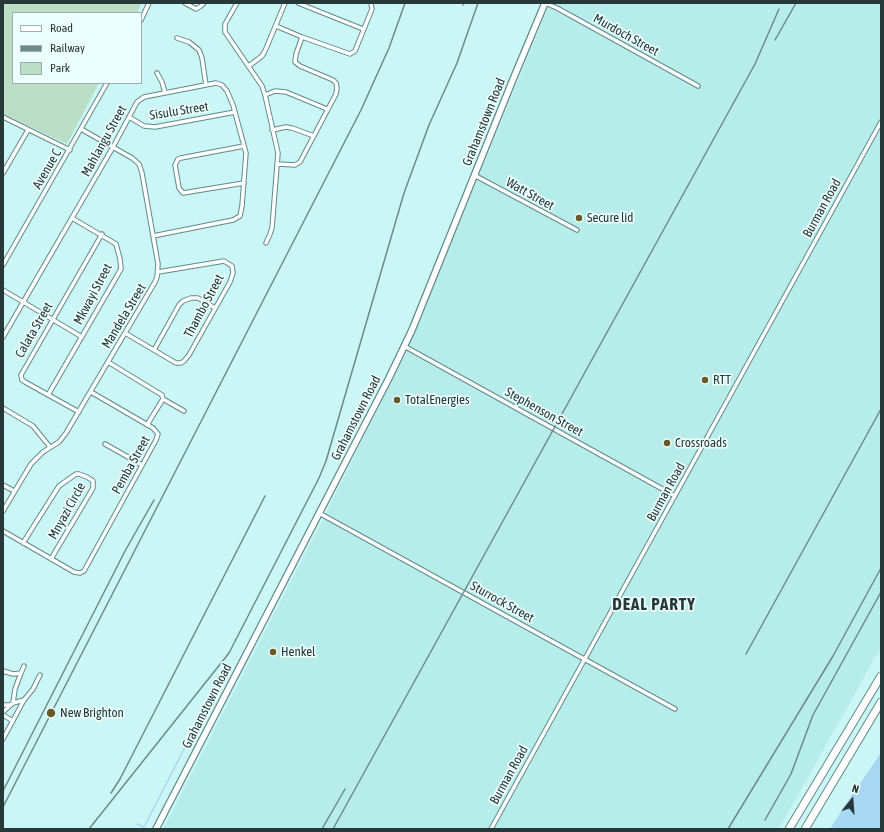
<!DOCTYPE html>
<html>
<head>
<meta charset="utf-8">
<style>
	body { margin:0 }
	#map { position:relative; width:884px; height:832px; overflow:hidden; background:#caf6f5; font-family:"Asap Condensed",sans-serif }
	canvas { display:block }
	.frame { position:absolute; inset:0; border:4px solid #263837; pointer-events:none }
	.legend { position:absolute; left:12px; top:12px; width:130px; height:72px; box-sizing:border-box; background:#ecfefd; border:1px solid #9dafae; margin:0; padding:5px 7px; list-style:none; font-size:12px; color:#263837 }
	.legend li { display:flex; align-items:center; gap:8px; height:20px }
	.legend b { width:20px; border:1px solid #9dafae }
	.north { position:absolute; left:832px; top:780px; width:40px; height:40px; -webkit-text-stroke:3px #ecfefd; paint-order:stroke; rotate:17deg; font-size:11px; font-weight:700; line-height:16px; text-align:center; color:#263837 }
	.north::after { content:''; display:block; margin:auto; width:14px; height:18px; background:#263837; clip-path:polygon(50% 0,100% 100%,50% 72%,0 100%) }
</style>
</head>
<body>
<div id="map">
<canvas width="884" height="832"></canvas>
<div class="frame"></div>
<ul class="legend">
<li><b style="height:5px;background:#fff"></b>Road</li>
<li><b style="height:5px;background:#6e8b8a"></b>Railway</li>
<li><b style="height:11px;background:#bbdfc6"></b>Park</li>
</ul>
<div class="north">N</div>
</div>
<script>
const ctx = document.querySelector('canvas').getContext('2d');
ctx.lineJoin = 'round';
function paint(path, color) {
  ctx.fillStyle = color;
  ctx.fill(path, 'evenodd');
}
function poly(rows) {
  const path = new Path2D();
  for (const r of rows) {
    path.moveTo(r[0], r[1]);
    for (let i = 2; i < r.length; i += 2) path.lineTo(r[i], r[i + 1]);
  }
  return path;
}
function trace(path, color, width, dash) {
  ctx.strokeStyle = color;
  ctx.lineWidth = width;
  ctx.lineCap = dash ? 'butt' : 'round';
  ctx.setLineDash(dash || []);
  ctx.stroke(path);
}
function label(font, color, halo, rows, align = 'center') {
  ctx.font = font + ' "Asap Condensed",sans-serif';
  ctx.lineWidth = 3.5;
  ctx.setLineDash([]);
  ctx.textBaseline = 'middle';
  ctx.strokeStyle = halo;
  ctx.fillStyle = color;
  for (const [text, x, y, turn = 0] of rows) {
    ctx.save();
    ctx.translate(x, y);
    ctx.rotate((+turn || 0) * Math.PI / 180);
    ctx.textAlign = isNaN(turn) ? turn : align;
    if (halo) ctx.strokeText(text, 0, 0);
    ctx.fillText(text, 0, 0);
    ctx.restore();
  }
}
const built = poly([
	[550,3,881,3,881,647,779,829,163,829,323,519,408,349]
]);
const green = poly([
	[3,3,142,3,137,13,13,13,13,83,99,83,67,144,3,114]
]);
const water = poly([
	[881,753,881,829,830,829,845,805]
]);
const stream = poly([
	[137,824,144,827],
	[143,829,217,685,215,681]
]);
const minor = poly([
	[185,3,196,9,201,6,204,3],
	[237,3,225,24,225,32,262,86,265,95,278,153,272,228,270,234,266,243],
	[298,3,363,29],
	[545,3,557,8,698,86],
	[141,20,149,3],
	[276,26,302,37,350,54,355,51,372,9,371,3],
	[177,38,189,42,199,50,202,58,206,85],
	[249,66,262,56,265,51,285,3],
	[157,73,162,82,165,93],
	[265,95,275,91,286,92,327,109],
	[3,117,70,150],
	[129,117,144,126,155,127,235,112],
	[272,130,286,127,292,128,314,136],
	[278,164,295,165,300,162,336,94,337,88,336,83,333,80,300,66,295,62,296,54,302,37],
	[3,173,28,130],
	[474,175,577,230],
	[244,183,183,193,179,188,175,165,178,159,181,158,244,146],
	[3,265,107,83],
	[3,290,82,337],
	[125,333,176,363,181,363,184,361,189,355,230,282,233,273,232,266,224,261,158,272],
	[3,337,113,147,137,102,144,97,216,83,222,85,227,91,233,105,246,153,242,206,240,216,233,220,153,236],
	[404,346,675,496],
	[154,350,179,305,183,301,191,298,198,298,215,308],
	[108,362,162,395,163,399,147,425],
	[48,395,121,269,120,259,116,244,72,218],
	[163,399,184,411],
	[3,408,33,426,50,447],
	[79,412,25,382,22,380,21,375,102,234],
	[105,444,142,465],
	[3,485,14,491],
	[3,511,31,464,43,452,59,442,66,433,155,282,157,277,158,264,142,173,139,164,132,158,81,129],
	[319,513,675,709],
	[3,531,74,572,80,573,84,571,156,440,158,434,153,428,91,392],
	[23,543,59,486,76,474,79,474,87,477,93,481,93,488,51,559],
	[3,671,13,674,21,673,24,666],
	[13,703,15,689,21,673],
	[3,705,10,705],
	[3,712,13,703,24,700],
	[3,715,13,721],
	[3,739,24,700,33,689,40,675],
	[491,829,881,122]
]);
const primary = poly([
	[156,829,389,378,412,330,514,77,545,3]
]);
const motorway = poly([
	[789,829,881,676],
	[805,829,881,702]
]);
const rail = poly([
	[463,5,464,3],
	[775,40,796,3],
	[746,654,881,409],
	[3,791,125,551,154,500],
	[111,793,120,779,265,496],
	[3,807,361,110,389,48,405,3],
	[765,820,791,774,813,715,881,592],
	[89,829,229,653,319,478,326,461,404,193,429,125,457,63,478,3],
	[322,829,345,789],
	[333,829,755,64,779,9],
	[728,829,833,656,881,568]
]);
const markers = [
	[579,218,4,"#675a27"],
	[705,380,4,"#675a27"],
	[397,400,4,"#675a27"],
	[667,443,4,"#675a27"],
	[273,652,4,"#675a27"],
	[51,713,5,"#675a27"]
];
const streetNames = [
	["Murdoch Street",626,35,29],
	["Sisulu Street",179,111,-9],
	["Grahamstown Road",484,122,-68],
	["Mahlangu Street",104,141,-61],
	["Avenue C",47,169,-60],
	["Watt Street",530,194,29],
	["Burman Road",822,208,-61],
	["Mkwayi Street",93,294,-62],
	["Thambo Street",204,306,-62],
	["Mandela Street",124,316,-59],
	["Calata Street",34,330,-60],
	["Stephenson Street",544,412,29],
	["Grahamstown Road",356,418,-63],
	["Pemba Street",131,465,-61],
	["Burman Road",666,492,-61],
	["Mnyazi Circle",67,511,-61],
	["Sturrock Street",502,602,29],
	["Grahamstown Road",207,706,-63],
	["Burman Road",509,775,-61]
];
const poiNames = [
	["Secure lid",587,218],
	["RTT",713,380],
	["TotalEnergies",405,400],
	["Crossroads",675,443],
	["Henkel",281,652],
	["New Brighton",60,713]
];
const districtNames = [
	["DEAL PARTY",654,605]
];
paint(built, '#b6edeb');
paint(green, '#bbdfc6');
paint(water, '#a8d7f3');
trace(stream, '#a8d7f3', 1.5);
trace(minor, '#618a89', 5.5);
trace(primary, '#618a89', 8);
trace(motorway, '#618a89', 9);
trace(minor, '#fff', 3.5);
trace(primary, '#fff', 5.5);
trace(motorway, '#fff', 7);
trace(rail, '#6e8b8a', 1.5);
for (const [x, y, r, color] of markers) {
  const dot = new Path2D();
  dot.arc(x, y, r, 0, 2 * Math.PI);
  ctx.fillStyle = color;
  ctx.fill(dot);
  trace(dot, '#ecfefd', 1.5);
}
label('13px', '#263837', '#ecfefd', streetNames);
label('13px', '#263837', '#ecfefd', poiNames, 'left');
ctx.letterSpacing = '1px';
label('bold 17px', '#263837', '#ecfefd', districtNames);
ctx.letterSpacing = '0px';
</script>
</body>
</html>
